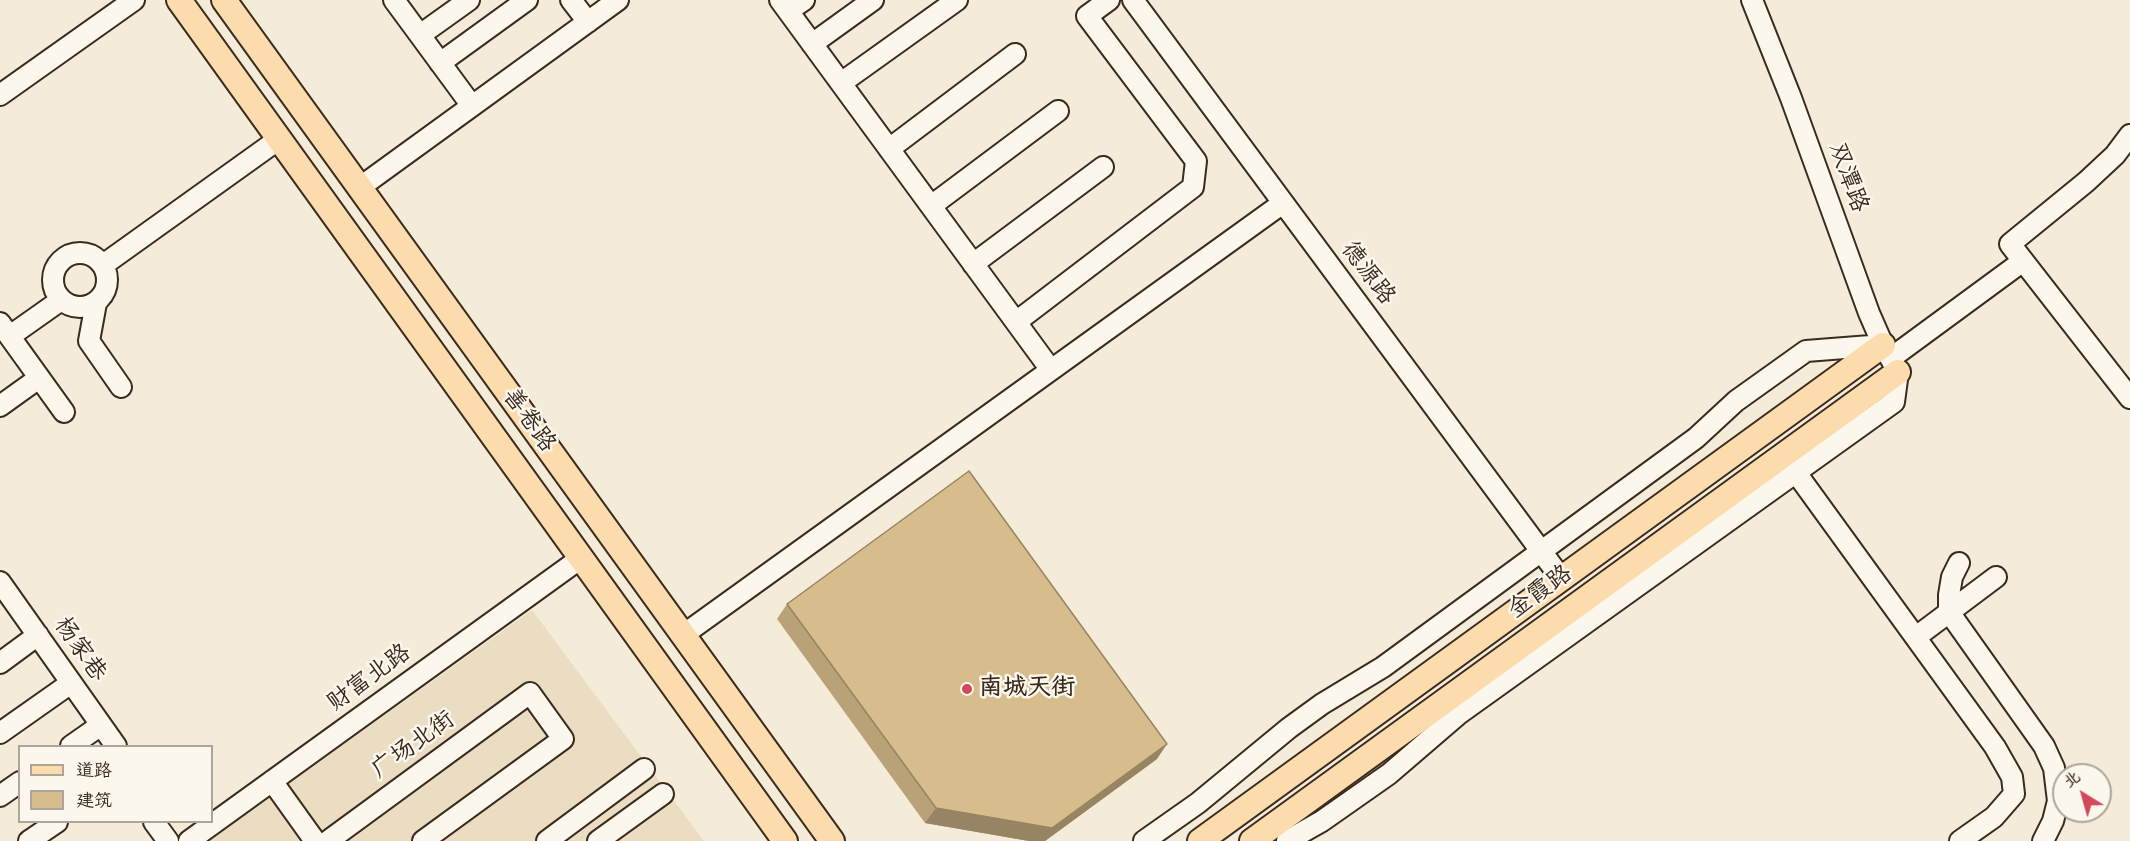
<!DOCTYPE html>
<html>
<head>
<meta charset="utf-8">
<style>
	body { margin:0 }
	#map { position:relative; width:2130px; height:841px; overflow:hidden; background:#f4ebd9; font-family:Mynerve,"LXGW WenKai TC",sans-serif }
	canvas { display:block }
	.legend { position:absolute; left:18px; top:745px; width:195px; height:78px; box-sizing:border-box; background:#fbf7ec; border:2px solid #aea59a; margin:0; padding:8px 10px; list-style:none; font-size:18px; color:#3b2a1e }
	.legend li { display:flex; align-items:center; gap:12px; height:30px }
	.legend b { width:30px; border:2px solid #aea59a }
	.north { position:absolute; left:2052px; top:763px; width:60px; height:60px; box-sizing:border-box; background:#fbf7ec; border:2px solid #aea59a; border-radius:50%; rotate:323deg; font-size:16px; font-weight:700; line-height:24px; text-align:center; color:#3b2a1e }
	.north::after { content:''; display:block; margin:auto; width:21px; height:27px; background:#d1495b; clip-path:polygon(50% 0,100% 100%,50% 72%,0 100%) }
</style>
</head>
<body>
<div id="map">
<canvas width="2130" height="841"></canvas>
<ul class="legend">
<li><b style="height:8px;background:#fcdcac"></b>道路</li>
<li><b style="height:16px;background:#d7bc8c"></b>建筑</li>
</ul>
<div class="north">北</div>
</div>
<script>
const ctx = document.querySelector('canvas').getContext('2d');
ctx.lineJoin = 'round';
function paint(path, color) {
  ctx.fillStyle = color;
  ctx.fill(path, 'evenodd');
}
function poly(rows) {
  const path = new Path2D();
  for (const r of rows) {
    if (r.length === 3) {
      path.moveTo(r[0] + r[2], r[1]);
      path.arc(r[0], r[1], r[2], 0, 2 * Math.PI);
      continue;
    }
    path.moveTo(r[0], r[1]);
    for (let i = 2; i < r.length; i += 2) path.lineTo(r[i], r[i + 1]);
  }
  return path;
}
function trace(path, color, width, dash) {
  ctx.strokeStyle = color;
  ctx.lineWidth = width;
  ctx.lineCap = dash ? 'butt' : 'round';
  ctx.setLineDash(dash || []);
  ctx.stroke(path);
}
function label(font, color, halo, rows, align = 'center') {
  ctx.font = font + ' Mynerve,"LXGW WenKai TC",sans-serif';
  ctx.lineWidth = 5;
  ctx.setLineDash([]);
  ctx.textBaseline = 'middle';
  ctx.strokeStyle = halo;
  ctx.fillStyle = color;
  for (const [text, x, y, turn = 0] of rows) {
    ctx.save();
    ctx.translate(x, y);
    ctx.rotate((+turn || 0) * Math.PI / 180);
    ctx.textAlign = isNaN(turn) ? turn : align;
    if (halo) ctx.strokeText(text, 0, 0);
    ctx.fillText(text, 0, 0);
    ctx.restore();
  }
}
const built = poly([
	[532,610,704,841,209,841]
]);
const minor = poly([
	[394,0,472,106],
	[571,0,588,22],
	[780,0,1051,370],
	[1133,0,1561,578],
	[788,11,804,0],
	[420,35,469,0],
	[812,44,873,0],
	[440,63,527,0],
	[841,83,957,0],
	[0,95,134,0],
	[2130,135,2115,155,2086,182,2010,244,2130,398],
	[889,149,1015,54],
	[359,188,618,0],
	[931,206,1058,111],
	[80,280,27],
	[973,264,1103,167],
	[103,265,279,139],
	[96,303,89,341,121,387],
	[1016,322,1193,187,1196,161,1087,16,1109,0],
	[0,323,64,412],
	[10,336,61,300],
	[1891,358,2023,261],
	[0,406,39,378],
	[1789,463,1995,747,2012,777,2014,794,1994,817,1960,841],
	[1959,563,1952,577,1949,595,1949,612,2044,746,2054,768,2058,801,2053,821,2043,841],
	[0,582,116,746],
	[683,635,1283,203],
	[1916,637,1996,577],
	[0,663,38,635],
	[0,733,71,683],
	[71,746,101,725],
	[272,781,315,841],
	[0,796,20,782],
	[154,822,168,841],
	[29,841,57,822],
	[189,841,581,558],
	[328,841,530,693,563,739,423,841],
	[547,841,644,769],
	[598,841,663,794],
	[1144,841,1198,803,1289,728,1322,704,1383,667,1696,438,1736,401,1806,351,1883,345],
	[1287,841,1322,821,1389,774,1460,713,1894,402,1898,372,1883,345,1869,313,1791,98,1752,0]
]);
const major = poly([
	[179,0,785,841],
	[224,0,832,841],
	[1200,841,1883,345],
	[1252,841,1898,372]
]);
const wall = poly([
	[787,604,1157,759,1045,841,1029,841,925,823,777,619]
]);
const shadedWall = poly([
	[1167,744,1157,759,1045,841,1029,841,925,823,936,808]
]);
const building = poly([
	[969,471,1167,744,1052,828,936,808,787,604,969,471]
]);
const markers = [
	[967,689,6,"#d1495b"]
];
const streetNames = [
	["双潭路",1847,178,70],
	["德源路",1367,274,53],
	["善卷路",528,421,54],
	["金霞路",1541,593,-36],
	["杨家巷",79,650,55],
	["财富北路",370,679,-36],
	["广场北街",414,746,-36]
];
const poiNames = [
	["南城天街",979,689]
];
paint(built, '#ebddc2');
trace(minor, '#3b2a1e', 24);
trace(major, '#3b2a1e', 28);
trace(minor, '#fbf7ec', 20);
trace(major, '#fcdcac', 24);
paint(wall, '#b9a278');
paint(shadedWall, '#968462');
paint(building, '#d7bc8c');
trace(building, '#968462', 1.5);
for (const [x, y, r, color] of markers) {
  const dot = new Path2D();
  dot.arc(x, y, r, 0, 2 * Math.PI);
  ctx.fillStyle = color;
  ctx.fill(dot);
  trace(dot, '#fbf7ec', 2);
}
label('24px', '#3b2a1e', '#fbf7ec', streetNames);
label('bold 24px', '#3b2a1e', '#fbf7ec', poiNames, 'left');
</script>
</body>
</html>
